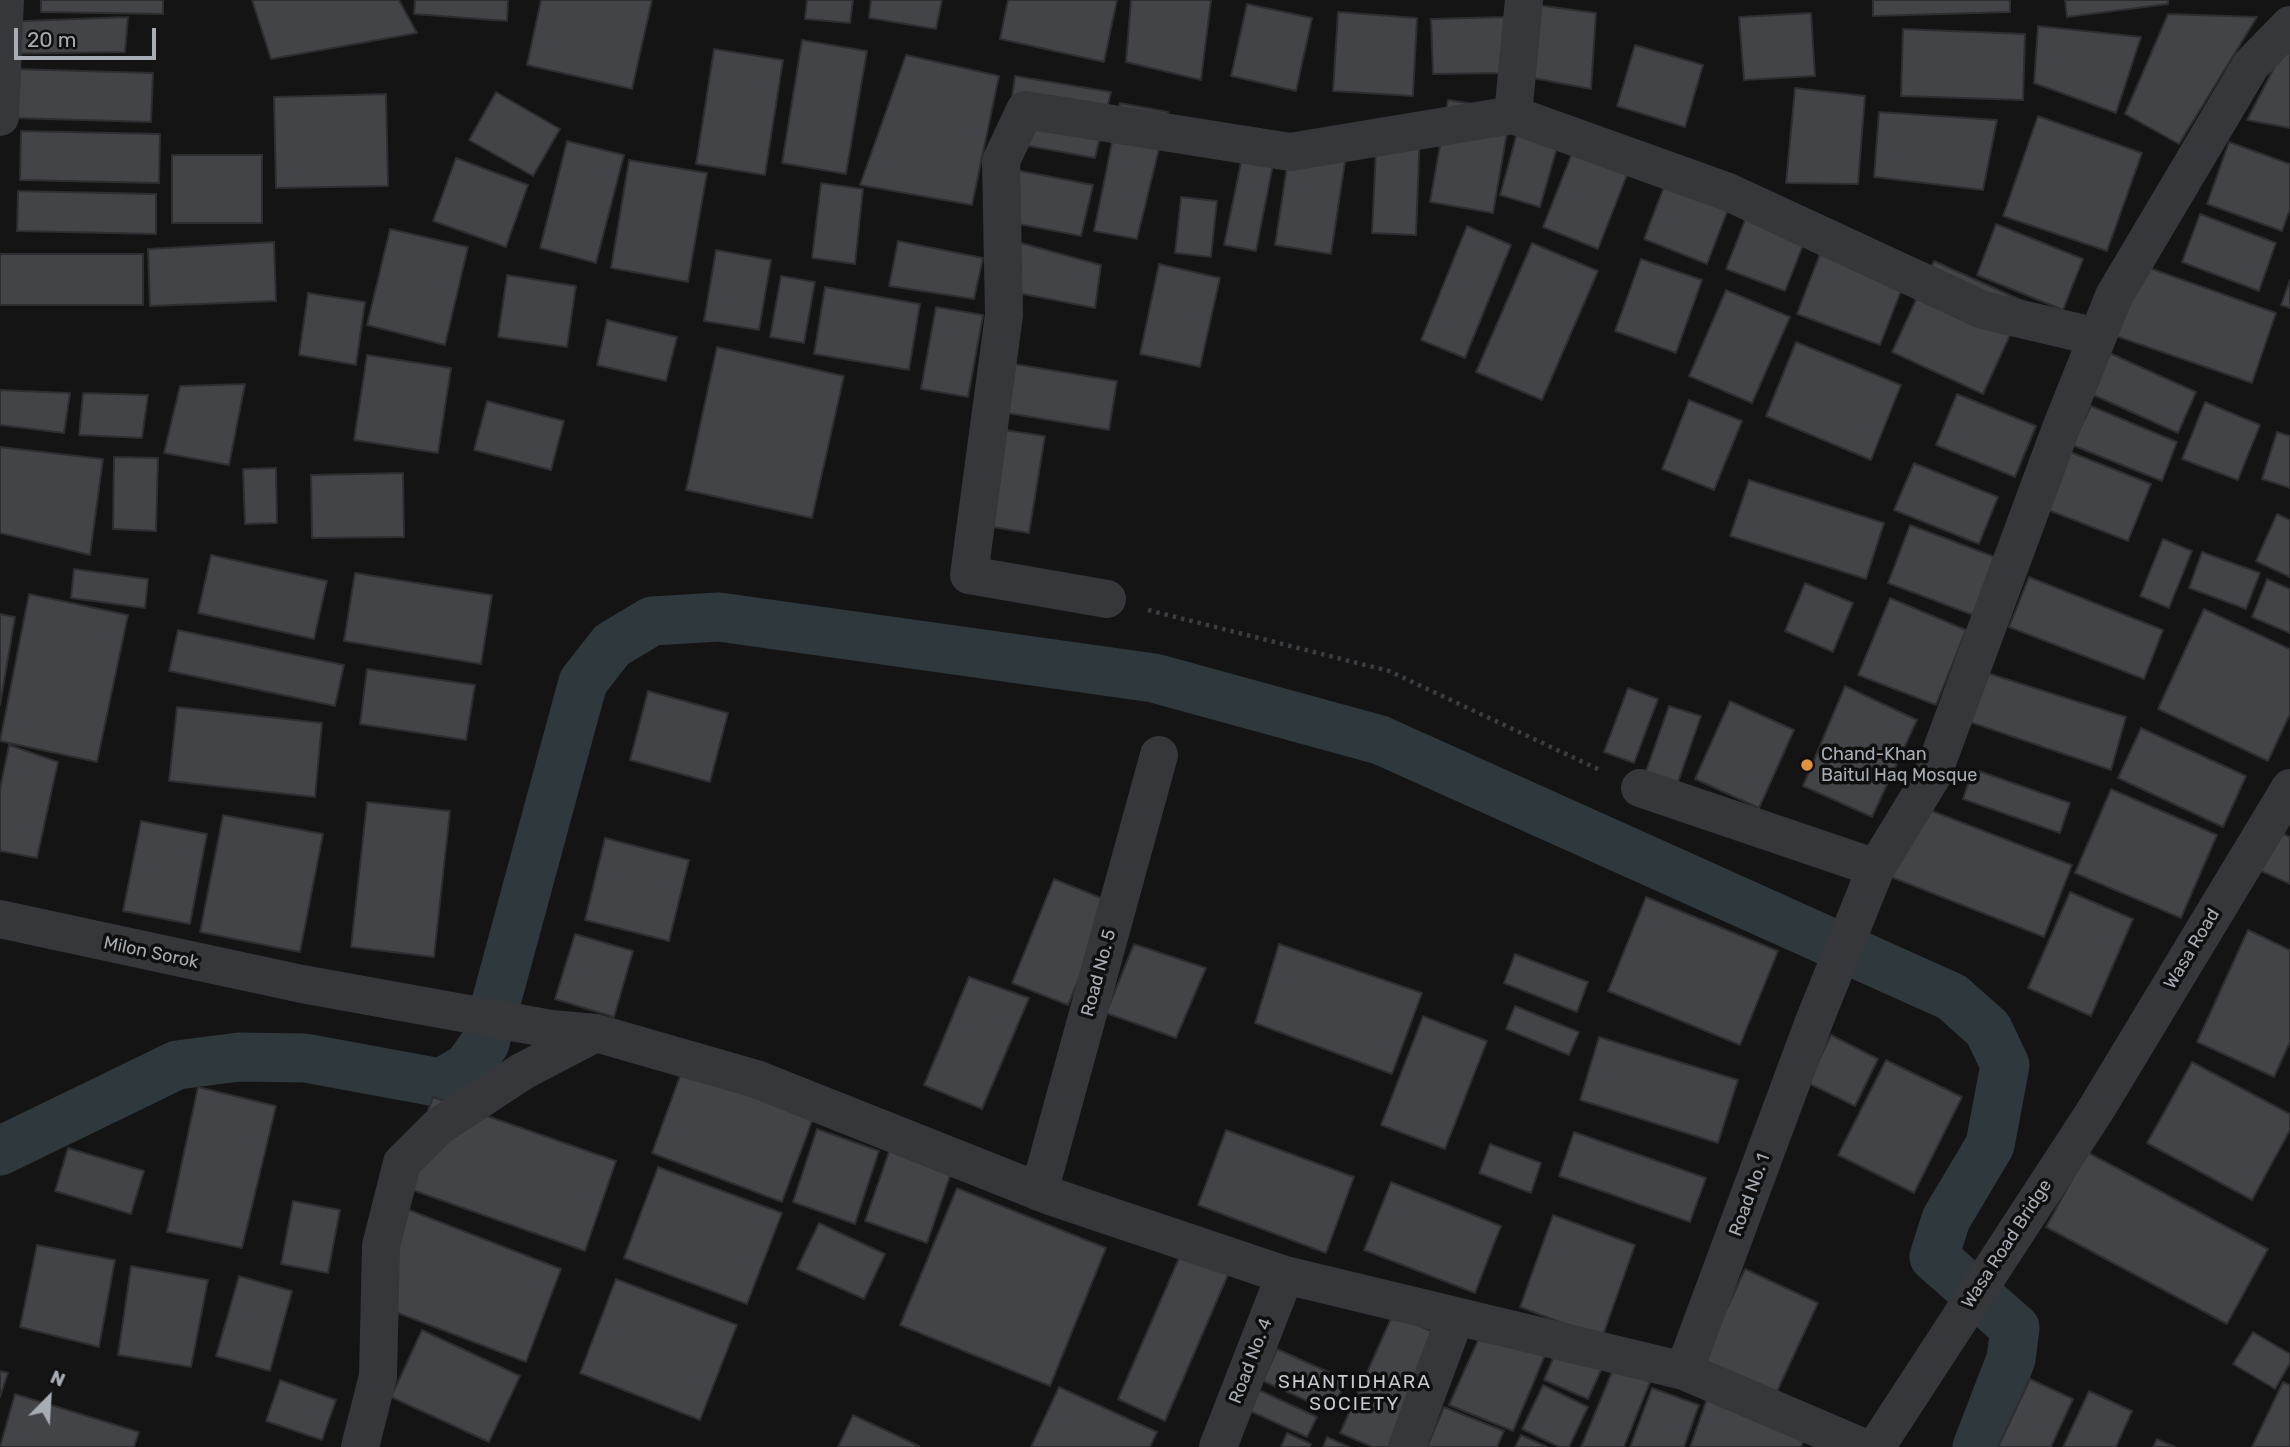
<!DOCTYPE html>
<html>
<head>
<meta charset="utf-8">
<style>
	body { margin:0 }
	#map { position:relative; width:2290px; height:1447px; overflow:hidden; background:#141415; font-family:Rubik,sans-serif }
	canvas { display:block }
	.north { position:absolute; left:14px; top:1363px; width:70px; height:70px; -webkit-text-stroke:5px #0f0f10; paint-order:stroke; rotate:24deg; font-size:19px; font-weight:700; line-height:28px; text-align:center; color:#a7adb4 }
	.north::after { content:''; display:block; margin:auto; width:24px; height:32px; background:#a7adb4; clip-path:polygon(50% 0,100% 100%,50% 72%,0 100%) }
	.scale { position:absolute; left:14px; top:28px; width:142px; height:32px; box-sizing:border-box; border:4px solid #a7adb4; border-top:0; padding-left:9px; font-size:21px; line-height:24px; white-space:nowrap; color:#a7adb4; -webkit-text-stroke:5px #0f0f10; paint-order:stroke }
</style>
</head>
<body>
<div id="map">
<canvas width="2290" height="1447"></canvas>
<div class="north">N</div>
<div class="scale">20 m</div>
</div>
<script>
const ctx = document.querySelector('canvas').getContext('2d');
ctx.lineJoin = 'round';
function poly(rows) {
  const path = new Path2D();
  for (const r of rows) {
    path.moveTo(r[0], r[1]);
    for (let i = 2; i < r.length; i += 2) path.lineTo(r[i], r[i + 1]);
  }
  return path;
}
function trace(path, color, width, dash) {
  ctx.strokeStyle = color;
  ctx.lineWidth = width;
  ctx.lineCap = dash ? 'butt' : 'round';
  ctx.setLineDash(dash || []);
  ctx.stroke(path);
}
function paint(path, color) {
  ctx.fillStyle = color;
  ctx.fill(path, 'evenodd');
}
function label(font, color, halo, rows, align = 'center') {
  ctx.font = font + ' Rubik,sans-serif';
  ctx.lineWidth = 7;
  ctx.setLineDash([]);
  ctx.textBaseline = 'middle';
  ctx.strokeStyle = halo;
  ctx.fillStyle = color;
  for (const [text, x, y, turn = 0] of rows) {
    ctx.save();
    ctx.translate(x, y);
    ctx.rotate((+turn || 0) * Math.PI / 180);
    ctx.textAlign = isNaN(turn) ? turn : align;
    if (halo) ctx.strokeText(text, 0, 0);
    ctx.fillText(text, 0, 0);
    ctx.restore();
  }
}
const canal = poly([
	[0,1151,177,1065,239,1057,305,1058,441,1083,468,1067,485,1043,583,682,612,645,652,621,719,617,1154,678,1380,740,1952,997,1988,1029,2005,1065,1990,1145,1946,1219,1934,1257,2015,1328,2011,1359,1977,1447]
]);
const building = poly([
	[41,0,163,0,163,14,41,12,41,0],
	[252,0,399,0,417,33,271,59,252,0],
	[415,0,508,0,507,21,414,14,415,0],
	[541,0,652,0,632,89,527,65,541,0],
	[807,0,853,0,850,23,805,19,807,0],
	[871,0,942,0,936,29,869,18,871,0],
	[1008,0,1117,0,1104,62,1000,39,1008,0],
	[1131,0,1211,0,1201,80,1126,62,1131,0],
	[1873,0,2010,0,2010,12,1873,16,1873,0],
	[2065,0,2168,0,2168,4,2067,17,2065,0],
	[1522,3,1596,13,1591,89,1517,75,1522,3],
	[1247,4,1312,18,1296,91,1231,76,1247,4],
	[1338,12,1417,18,1413,96,1333,91,1338,12],
	[1811,13,1815,76,1744,80,1739,17,1811,13],
	[2168,14,2257,17,2179,144,2125,114,2168,14],
	[128,17,125,52,0,54,0,22,128,17],
	[1504,17,1506,73,1433,74,1431,19,1504,17],
	[2038,26,2141,37,2116,113,2034,83,2038,26],
	[1903,29,2025,34,2023,100,1901,96,1903,29],
	[802,40,867,51,846,174,782,163,802,40],
	[2290,44,2290,128,2247,120,2276,64,2290,44],
	[1635,45,1703,65,1685,127,1617,106,1635,45],
	[714,49,783,60,765,175,696,164,714,49],
	[906,55,999,76,972,205,860,185,906,55],
	[14,69,153,73,151,122,13,118,14,69],
	[1015,76,1111,92,1095,158,1006,142,1015,76],
	[1795,88,1865,96,1858,184,1786,183,1795,88],
	[496,92,560,129,533,176,469,140,496,92],
	[386,94,388,186,276,188,274,97,386,94],
	[1448,100,1511,110,1493,213,1430,202,1448,100],
	[1120,103,1168,112,1137,239,1094,231,1120,103],
	[1524,108,1565,120,1540,207,1500,195,1524,108],
	[1879,112,1997,120,1983,190,1874,177,1879,112],
	[2038,116,2142,153,2107,251,2003,216,2038,116],
	[1377,127,1420,129,1416,235,1372,233,1377,127],
	[1581,130,1636,152,1598,249,1543,227,1581,130],
	[21,131,160,134,159,183,20,180,21,131],
	[1247,133,1278,139,1256,251,1224,245,1247,133],
	[1292,134,1348,142,1331,254,1275,245,1292,134],
	[567,141,624,155,596,263,540,248,567,141],
	[2229,142,2290,164,2290,209,2282,231,2207,204,2229,142],
	[172,155,262,155,262,223,172,223,172,155],
	[456,158,528,185,506,247,433,221,456,158],
	[1675,158,1739,181,1707,264,1644,239,1675,158],
	[629,160,707,173,688,282,611,268,629,160],
	[1016,170,1093,185,1081,236,1008,222,1016,170],
	[821,183,863,189,855,264,812,258,821,183],
	[18,191,156,194,156,234,17,231,18,191],
	[1181,197,1217,201,1211,257,1175,253,1181,197],
	[1752,202,1811,225,1785,291,1726,269,1752,202],
	[2200,214,2276,243,2259,291,2182,262,2200,214],
	[1996,224,2083,259,2063,310,1977,275,1996,224],
	[1467,226,1511,245,1465,358,1421,340,1467,226],
	[390,229,468,247,445,345,367,325,390,229],
	[1828,233,1911,265,1880,345,1797,314,1828,233],
	[1003,238,1101,265,1095,308,997,289,1003,238],
	[898,241,983,258,974,299,889,286,898,241],
	[274,242,276,301,150,306,148,249,274,242],
	[1532,243,1598,271,1542,400,1476,372,1532,243],
	[716,250,771,260,759,330,704,321,716,250],
	[0,254,143,254,143,305,0,305,0,254],
	[1641,259,1702,280,1676,353,1615,331,1641,259],
	[1934,261,2025,302,1983,394,1892,352,1934,261],
	[1159,264,1220,278,1200,367,1140,354,1159,264],
	[2138,264,2276,313,2252,383,2113,335,2138,264],
	[507,275,576,286,567,347,498,337,507,275],
	[781,276,815,282,804,343,770,337,781,276],
	[2290,280,2290,308,2281,305,2290,280],
	[825,287,920,304,909,370,814,354,825,287],
	[1726,290,1790,317,1752,403,1689,376,1726,290],
	[308,293,365,302,356,365,299,355,308,293],
	[936,307,983,315,968,397,921,389,936,307],
	[607,320,677,337,666,381,597,365,607,320],
	[1796,342,1901,385,1871,460,1766,416,1796,342],
	[717,347,844,376,812,518,686,490,717,347],
	[2105,351,2196,392,2178,433,2087,392,2105,351],
	[367,355,451,368,438,453,354,440,367,355],
	[1014,364,1117,381,1109,430,1007,413,1014,364],
	[245,384,229,465,164,453,180,386,245,384],
	[0,390,70,393,64,433,0,425,0,390],
	[83,393,148,395,142,438,79,435,83,393],
	[1957,394,2036,426,2015,477,1936,445,1957,394],
	[1689,400,1742,421,1714,490,1662,469,1689,400],
	[487,401,564,421,551,470,474,450,487,401],
	[2205,402,2260,425,2238,480,2182,459,2205,402],
	[2091,406,2177,442,2162,481,2072,445,2091,406],
	[978,426,1045,436,1029,533,962,522,978,426],
	[2277,432,2290,436,2290,488,2262,479,2277,432],
	[0,447,103,459,90,555,0,533,0,447],
	[2065,450,2151,484,2128,541,2043,508,2065,450],
	[114,457,158,458,156,531,113,529,114,457],
	[1914,463,1998,497,1979,544,1894,510,1914,463],
	[276,468,277,523,245,524,243,469,276,468],
	[403,473,404,537,312,538,311,475,403,473],
	[1749,480,1884,523,1866,579,1730,536,1749,480],
	[2277,514,2290,520,2290,577,2256,561,2277,514],
	[1910,525,2003,560,1981,618,1888,583,1910,525],
	[2163,539,2192,551,2169,608,2140,596,2163,539],
	[2202,552,2260,573,2246,609,2189,588,2202,552],
	[211,555,327,581,314,639,198,613,211,555],
	[74,569,148,579,145,608,71,598,74,569],
	[355,573,492,595,481,664,344,641,355,573],
	[2029,577,2163,630,2144,679,2009,627,2029,577],
	[2267,579,2290,589,2290,633,2252,617,2267,579],
	[1805,583,1853,603,1833,652,1785,631,1805,583],
	[29,594,128,615,97,762,0,741,29,594],
	[1890,598,1966,630,1936,705,1858,675,1890,598],
	[2204,609,2290,649,2290,714,2268,761,2158,709,2204,609],
	[0,614,15,617,0,705,0,614],
	[178,630,344,665,335,706,169,671,178,630],
	[367,669,475,685,466,740,360,724,367,669],
	[1984,672,2126,717,2111,770,1967,721,1984,672],
	[1845,686,1917,720,1872,817,1803,786,1845,686],
	[1628,688,1658,699,1634,763,1604,752,1628,688],
	[648,691,728,713,710,782,630,760,648,691],
	[1730,701,1794,730,1759,808,1695,779,1730,701],
	[1669,706,1701,716,1677,785,1645,774,1669,706],
	[177,707,322,723,315,797,169,781,177,707],
	[2141,728,2246,776,2223,827,2118,778,2141,728],
	[9,745,58,762,37,858,0,851,0,789,9,745],
	[1973,769,2070,803,2060,833,1963,799,1973,769],
	[2111,789,2217,835,2181,918,2075,873,2111,789],
	[367,802,450,811,434,957,351,947,367,802],
	[1919,806,2072,865,2044,937,1891,877,1919,806],
	[223,815,323,834,300,952,200,932,223,815],
	[141,821,207,834,190,924,123,911,141,821],
	[2275,830,2290,837,2290,884,2257,869,2275,830],
	[605,838,689,860,669,941,585,920,605,838],
	[1054,879,1111,902,1068,1005,1012,983,1054,879],
	[2070,892,2133,919,2091,1016,2028,988,2070,892],
	[1646,897,1778,951,1740,1045,1608,991,1646,897],
	[2248,930,2290,950,2290,1042,2274,1077,2197,1042,2248,930],
	[575,934,633,951,614,1017,555,999,575,934],
	[1134,944,1206,968,1176,1038,1106,1013,1134,944],
	[1279,944,1422,993,1392,1074,1255,1023,1279,944],
	[1515,954,1588,982,1577,1012,1504,983,1515,954],
	[969,977,1029,998,982,1109,924,1085,969,977],
	[1515,1006,1579,1032,1569,1055,1506,1029,1515,1006],
	[1423,1016,1487,1041,1445,1149,1381,1125,1423,1016],
	[1831,1035,1878,1059,1855,1106,1808,1083,1831,1035],
	[1599,1037,1738,1080,1718,1143,1580,1100,1599,1037],
	[1886,1060,1962,1097,1914,1193,1838,1155,1886,1060],
	[2192,1062,2290,1114,2290,1130,2252,1200,2147,1143,2192,1062],
	[684,1065,815,1113,782,1202,652,1153,684,1065],
	[198,1087,276,1106,242,1248,167,1232,198,1087],
	[433,1097,616,1161,585,1251,401,1186,433,1097],
	[817,1129,879,1151,855,1224,793,1202,817,1129],
	[1226,1130,1354,1177,1326,1253,1198,1205,1226,1130],
	[1574,1132,1706,1178,1690,1222,1559,1176,1574,1132],
	[1490,1144,1541,1163,1531,1193,1479,1173,1490,1144],
	[68,1148,144,1171,131,1214,55,1191,68,1148],
	[890,1149,952,1170,927,1243,865,1221,890,1149],
	[2087,1152,2268,1249,2227,1324,2046,1227,2087,1152],
	[658,1167,782,1213,747,1304,624,1258,658,1167],
	[1391,1182,1501,1226,1475,1293,1364,1250,1391,1182],
	[957,1188,1106,1248,1050,1386,900,1325,957,1188],
	[293,1201,340,1210,328,1273,281,1264,293,1201],
	[404,1208,561,1269,526,1362,369,1302,404,1208],
	[1553,1215,1635,1245,1602,1338,1520,1307,1553,1215],
	[819,1223,885,1254,864,1299,797,1269,819,1223],
	[37,1245,115,1260,99,1347,20,1327,37,1245],
	[1183,1249,1230,1270,1165,1421,1118,1399,1183,1249],
	[131,1266,208,1280,191,1367,118,1355,131,1266],
	[1745,1269,1818,1303,1773,1400,1700,1367,1745,1269],
	[239,1276,292,1291,270,1371,216,1356,239,1276],
	[616,1279,737,1325,700,1420,580,1373,616,1279],
	[1393,1314,1440,1335,1390,1447,1372,1447,1340,1433,1393,1314],
	[1483,1329,1546,1353,1513,1431,1449,1405,1483,1329],
	[422,1330,520,1376,489,1442,391,1397,422,1330],
	[2253,1332,2290,1354,2290,1363,2275,1389,2233,1364,2253,1332],
	[1277,1349,1346,1380,1332,1412,1263,1381,1277,1349],
	[1557,1349,1602,1368,1588,1399,1544,1380,1557,1349],
	[1614,1367,1650,1382,1624,1447,1581,1447,1614,1367],
	[0,1371,8,1373,0,1397,0,1371],
	[2030,1379,2073,1399,2051,1447,1998,1447,2030,1379],
	[280,1380,336,1400,322,1440,266,1421,280,1380],
	[2283,1382,2290,1385,2290,1447,2252,1447,2283,1382],
	[1543,1385,1588,1407,1569,1447,1559,1447,1522,1429,1543,1385],
	[1059,1387,1157,1432,1150,1447,1031,1447,1059,1387],
	[1652,1388,1699,1405,1684,1447,1630,1447,1652,1388],
	[1257,1389,1317,1417,1307,1437,1248,1410,1257,1389],
	[2089,1391,2132,1411,2116,1447,2063,1447,2089,1391],
	[1709,1393,1808,1429,1801,1447,1690,1447,1709,1393],
	[15,1394,139,1432,134,1447,0,1447,15,1394],
	[1444,1407,1504,1431,1497,1447,1427,1447,1444,1407],
	[853,1415,919,1446,918,1447,838,1447,853,1415],
	[1287,1433,1311,1444,1310,1447,1281,1447,1287,1433],
	[1521,1435,1547,1447,1515,1447,1521,1435],
	[1327,1437,1349,1447,1323,1447,1327,1437],
	[2157,1439,2175,1447,2153,1447,2157,1439]
]);
const path = poly([
	[1148,610,1389,671,1600,770]
]);
const minor = poly([
	[1513,115,1524,0],
	[0,117,5,0],
	[1107,599,969,575,1004,315,1001,161,1025,110,1290,152,1513,115,1728,192,1983,310,2097,337],
	[1640,788,1876,868],
	[0,919,302,984,551,1029,596,1033,756,1079,1053,1197,1285,1275,1684,1371,1862,1447],
	[1039,1192,1159,755],
	[1684,1371,1815,1019,1876,868,1932,776,2061,428,2114,296,2251,65,2290,25],
	[360,1447,378,1376,381,1246,402,1163,439,1126,523,1071,596,1033],
	[1218,1447,1285,1275],
	[1407,1447,1455,1318],
	[1876,1447,2095,1111,2290,788]
]);
const markers = [
	[1807,765,7,"#e19240"]
];
const poiNames = [
	["Chand-Khan",1821,755],
	["Baitul Haq Mosque",1821,776]
];
const streetNames = [
	["Wasa Road",2192,949,-59],
	["Milon Sorok",151,953,12],
	["Road No. 5",1099,973,-75],
	["Road No. 1",1750,1195,-70],
	["Wasa Road Bridge",2007,1244,-57],
	["Road No. 4",1251,1361,-69]
];
const neighbourhoodNames = [
	["SHANTIDHARA",1355,1383],
	["SOCIETY",1355,1405]
];
trace(canal, '#2e383d', 49);
paint(building, '#434448');
trace(building, '#2e2e31', 2);
trace(path, '#3b3e41', 4.5, [3.5, 5]);
trace(minor, '#35373a', 38);
for (const [x, y, r, color] of markers) {
  const dot = new Path2D();
  dot.arc(x, y, r, 0, 2 * Math.PI);
  ctx.fillStyle = color;
  ctx.fill(dot);
  trace(dot, '#0f0f10', 2.5);
}
label('18px', '#a7adb4', '#0f0f10', poiNames, 'left');
label('18px', '#a7adb4', '#0f0f10', streetNames);
ctx.letterSpacing = '2px';
label('19px', '#c7cbd1', '#0f0f10', neighbourhoodNames);
ctx.letterSpacing = '0px';
</script>
</body>
</html>
